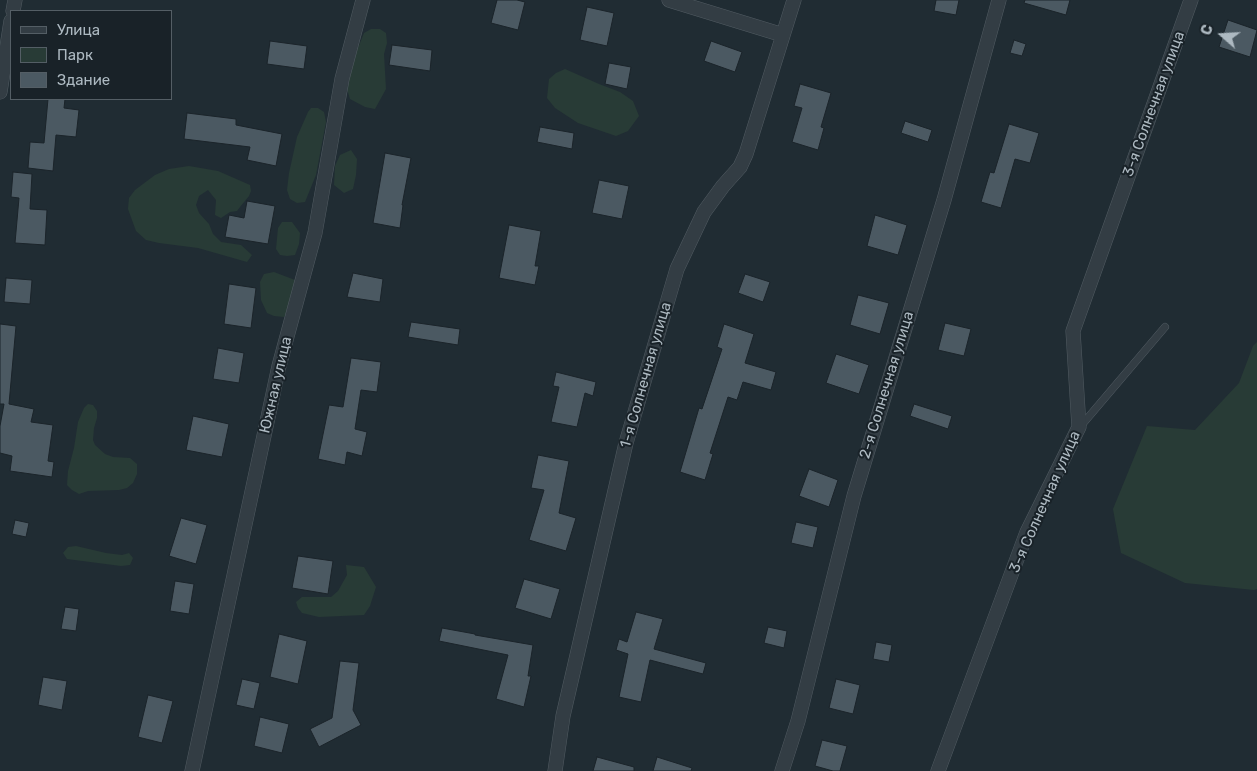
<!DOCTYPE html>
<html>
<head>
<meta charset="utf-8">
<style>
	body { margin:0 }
	#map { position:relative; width:1257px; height:771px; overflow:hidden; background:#202c33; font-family:Rubik,sans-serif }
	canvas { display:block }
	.legend { position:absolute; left:10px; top:10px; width:162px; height:90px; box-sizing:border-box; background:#192228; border:1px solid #545e65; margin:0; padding:6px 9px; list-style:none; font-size:15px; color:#adb9c1 }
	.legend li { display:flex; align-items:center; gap:10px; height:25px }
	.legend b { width:25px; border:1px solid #545e65 }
	.north { position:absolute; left:1197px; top:10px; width:50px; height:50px; -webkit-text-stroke:4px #192228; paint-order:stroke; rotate:289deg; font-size:14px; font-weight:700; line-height:20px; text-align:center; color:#adb9c1 }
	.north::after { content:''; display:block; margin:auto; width:18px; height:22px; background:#adb9c1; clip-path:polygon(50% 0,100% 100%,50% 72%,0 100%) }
</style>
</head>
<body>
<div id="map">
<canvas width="1257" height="771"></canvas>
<ul class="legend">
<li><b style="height:6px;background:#333d44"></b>Улица</li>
<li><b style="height:14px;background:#283b36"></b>Парк</li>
<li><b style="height:14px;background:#4b5962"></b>Здание</li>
</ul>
<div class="north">С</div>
</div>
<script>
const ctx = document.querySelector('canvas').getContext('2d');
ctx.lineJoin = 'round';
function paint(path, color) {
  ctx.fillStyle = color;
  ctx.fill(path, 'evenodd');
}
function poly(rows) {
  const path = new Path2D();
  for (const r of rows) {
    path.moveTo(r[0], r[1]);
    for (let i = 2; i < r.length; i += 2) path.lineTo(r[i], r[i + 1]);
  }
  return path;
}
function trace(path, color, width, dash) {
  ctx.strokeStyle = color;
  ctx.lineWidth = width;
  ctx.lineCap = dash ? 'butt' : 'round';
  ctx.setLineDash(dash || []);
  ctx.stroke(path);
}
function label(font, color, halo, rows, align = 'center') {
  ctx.font = font + ' Rubik,sans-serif';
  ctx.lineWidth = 4;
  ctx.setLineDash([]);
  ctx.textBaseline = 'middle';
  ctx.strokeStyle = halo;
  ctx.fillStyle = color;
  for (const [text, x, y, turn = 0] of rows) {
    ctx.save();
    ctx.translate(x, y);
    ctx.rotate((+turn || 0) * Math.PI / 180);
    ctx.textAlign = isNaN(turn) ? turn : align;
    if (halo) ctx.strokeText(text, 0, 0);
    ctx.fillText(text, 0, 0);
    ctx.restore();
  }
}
const green = poly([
	[371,29,380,29,386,33,387,43,384,54,386,89,375,109,365,107,350,99,346,86,350,67,360,43,364,33],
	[565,69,599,84,620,92,633,101,639,116,628,131,616,136,578,123,555,108,547,98,549,79,556,73],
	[311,108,318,108,324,112,326,122,316,175,305,202,297,203,290,199,287,190,289,173,297,137,308,112],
	[351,150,357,159,356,175,353,189,344,193,334,185,335,166,340,155],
	[189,166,218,171,250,185,251,191,249,196,240,207,237,211,230,212,221,218,215,215,216,200,208,190,199,196,196,205,199,213,209,224,213,234,221,242,241,245,252,255,247,262,198,248,159,243,146,240,136,231,128,209,129,198,135,190,155,175,169,169],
	[282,222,292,222,300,233,299,244,295,255,287,256,280,255,276,249,278,228],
	[274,272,295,280,289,310,284,317,274,316,267,313,261,300,260,282,264,274],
	[1257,342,1257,589,1254,590,1185,583,1121,553,1113,509,1147,426,1195,430,1239,383,1253,346],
	[88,404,93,405,97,411,97,418,94,428,93,440,95,445,105,454,113,457,130,458,137,464,137,474,133,483,127,488,119,490,88,491,79,494,72,490,67,485,68,471,74,448,78,422,84,408],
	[76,546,106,553,122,555,129,553,133,558,130,565,121,566,67,559,63,553,68,547],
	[346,565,364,567,376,587,370,606,364,615,319,617,302,613,298,608,296,602,302,597,331,597,338,591,347,575]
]);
const building = poly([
	[497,0,517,0,525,2,518,30,491,23,497,0],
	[936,0,959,0,956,15,934,11,936,0],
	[1025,0,1070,0,1066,15,1024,3,1025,0],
	[587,7,614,13,607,46,580,40,587,7],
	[1228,20,1257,30,1250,57,1219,47,1228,20],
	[1014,40,1026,44,1022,56,1010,53,1014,40],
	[270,41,307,46,304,69,267,64,270,41],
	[711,41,742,52,735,72,704,61,711,41],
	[392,45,432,50,430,71,389,65,392,45],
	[609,63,631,67,627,89,605,84,609,63],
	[800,84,831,93,821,127,824,128,818,150,792,142,802,108,794,106,800,84],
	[48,99,65,99,64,108,79,110,76,137,56,135,53,171,28,168,30,142,44,143,48,99],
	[187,113,236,119,236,125,282,134,276,166,247,160,250,147,184,139,187,113],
	[905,121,932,130,928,142,901,133,905,121],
	[1009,124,1039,133,1030,163,1015,159,1001,208,981,202,990,172,994,173,1009,124],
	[540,127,574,133,572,149,537,142,540,127],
	[385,153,411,158,402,205,403,205,400,228,373,223,385,153],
	[13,172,32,174,30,209,47,210,45,245,15,243,19,198,11,197,13,172],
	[599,180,629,186,622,219,592,213,599,180],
	[247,201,275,206,268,244,225,237,229,215,244,218,247,201],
	[875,215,907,225,898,255,867,246,875,215],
	[509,225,541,231,535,266,539,266,535,285,499,278,509,225],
	[353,273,383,279,380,302,347,297,353,273],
	[745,274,770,282,763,302,738,293,745,274],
	[6,278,32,280,30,304,4,302,6,278],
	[229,284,256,288,251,328,224,324,229,284],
	[858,295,889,303,880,334,850,325,858,295],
	[411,322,460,329,458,345,408,337,411,322],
	[945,323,971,329,964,356,938,350,945,323],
	[0,324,16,326,9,404,34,409,31,422,53,425,48,461,54,462,52,477,10,471,12,456,0,453,0,426,4,404,0,404,0,324],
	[724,324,754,334,745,363,776,372,771,390,743,382,737,400,728,397,710,453,713,454,705,480,680,472,699,408,702,409,722,349,717,347,724,324],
	[218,348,244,353,239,383,213,379,218,348],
	[836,354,869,365,859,394,826,383,836,354],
	[351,358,381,362,377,392,361,390,355,429,367,432,362,456,347,452,345,465,318,459,329,405,343,407,351,358],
	[556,372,596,382,593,396,585,393,577,427,551,422,559,387,553,386,556,372],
	[914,404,952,416,948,429,910,416,914,404],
	[193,416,229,424,222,457,186,450,193,416],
	[538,455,569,461,559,513,576,518,566,551,529,540,544,490,531,488,538,455],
	[809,469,838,480,829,507,799,496,809,469],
	[181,518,207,525,196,564,169,556,181,518],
	[15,520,29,523,26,537,12,534,15,520],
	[796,522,818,527,813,548,791,543,796,522],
	[298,556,333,561,328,594,292,588,298,556],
	[524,579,560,589,551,619,515,608,524,579],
	[175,581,194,584,189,614,170,611,175,581],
	[65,607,79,609,76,631,61,629,65,607],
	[636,612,663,619,654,649,706,663,703,674,650,660,641,702,619,697,628,654,616,650,619,639,627,642,636,612],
	[768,627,787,631,784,648,764,643,768,627],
	[442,628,475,634,475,635,533,645,528,676,531,676,524,707,496,699,508,655,439,641,442,628],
	[279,634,307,641,298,684,270,677,279,634],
	[876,642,892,645,889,662,873,659,876,642],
	[340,661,359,663,353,710,361,725,319,747,310,729,332,718,340,661],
	[43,677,67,681,62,710,38,705,43,677],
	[242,679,260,683,254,709,236,705,242,679],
	[836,679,860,685,853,714,829,708,836,679],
	[148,695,173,701,162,743,138,737,148,695],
	[260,717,289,724,282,753,254,746,260,717],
	[822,740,847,746,840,771,833,771,815,766,822,740],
	[597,757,634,767,634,771,593,771,597,757],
	[657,757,692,768,691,771,653,771,657,757]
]);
const service = poly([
	[1080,427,1165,327]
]);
const minor = poly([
	[669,0,783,35],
	[13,11,15,0],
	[0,92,11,21],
	[192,771,279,366,315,233,342,79,363,0],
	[555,771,563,716,626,443,677,269,704,212,723,186,740,167,746,154,794,0],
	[782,771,798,721,854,496,944,200,999,0],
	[938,771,1027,532,1079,427,1073,331,1191,0]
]);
const streetNames = [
	["3-я Солнечная улица",1154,104,-70],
	["1-я Солнечная улица",646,375,-74],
	["Южная улица",276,385,-77],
	["2-я Солнечная улица",887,385,-73],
	["3-я Солнечная улица",1045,502,-66]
];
paint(green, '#283b36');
paint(building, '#4b5962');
trace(building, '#1b242a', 1);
trace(service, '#515b62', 8);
trace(minor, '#515b62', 15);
trace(service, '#333d44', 7);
trace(minor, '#333d44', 14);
label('15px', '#adb9c1', '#192228', streetNames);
</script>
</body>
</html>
